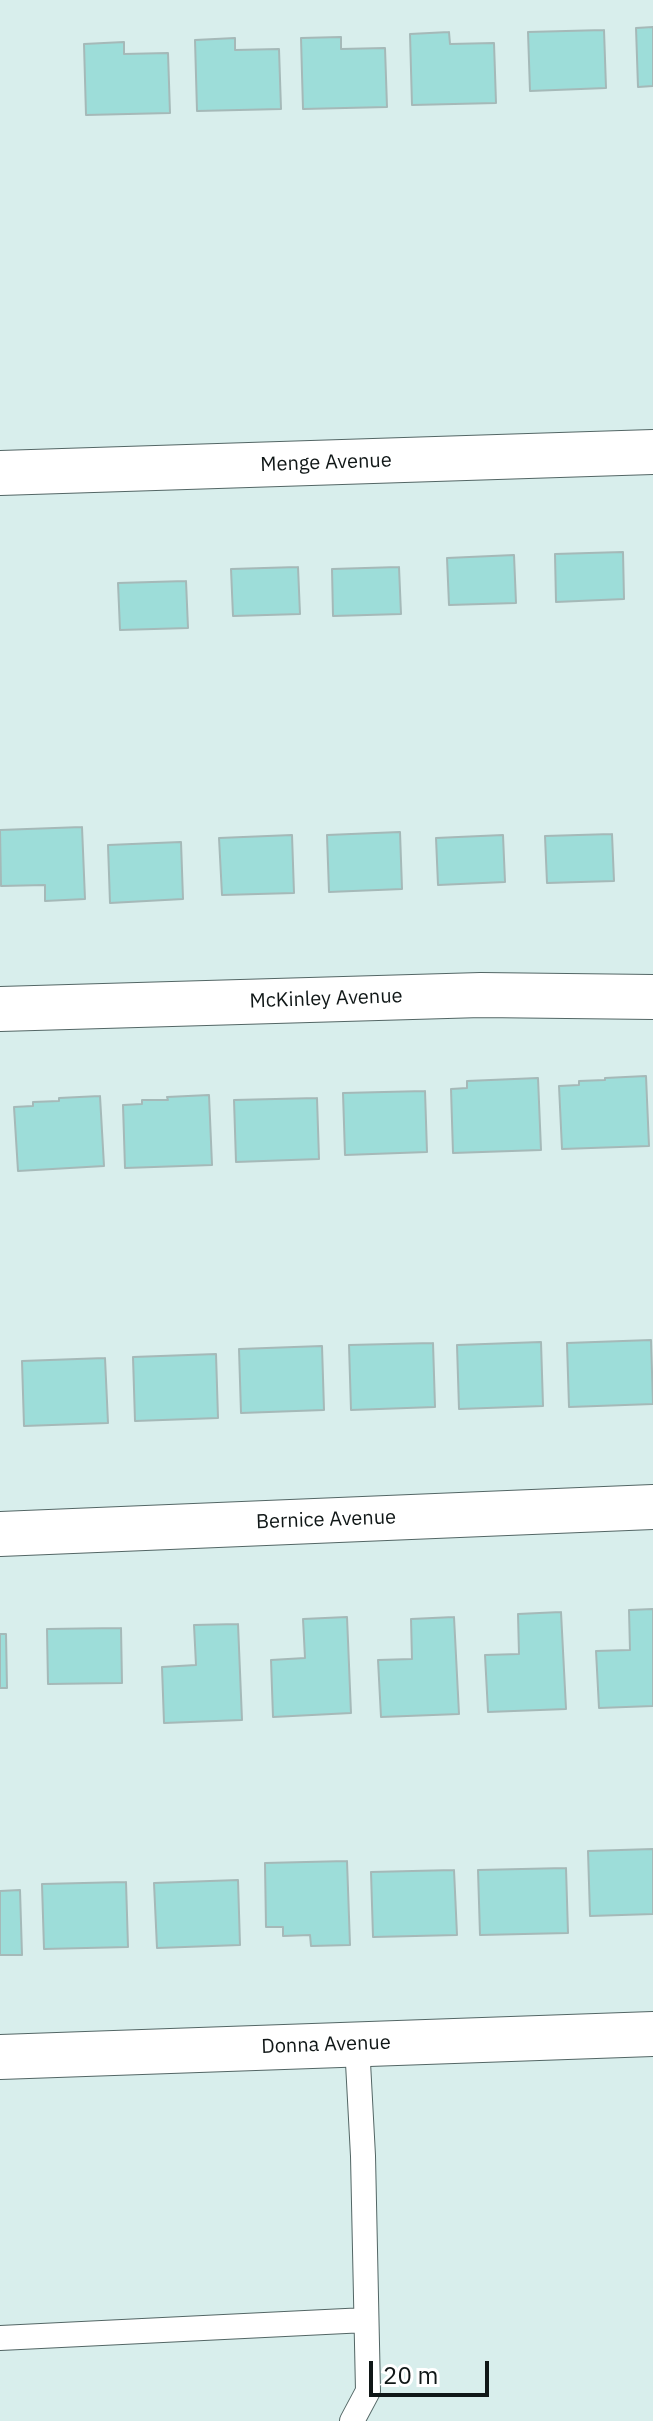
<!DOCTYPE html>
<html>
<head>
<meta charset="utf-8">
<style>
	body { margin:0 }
	#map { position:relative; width:653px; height:2421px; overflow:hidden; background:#d8eeec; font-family:"IBM Plex Sans",sans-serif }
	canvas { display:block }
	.scale { position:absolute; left:369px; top:2361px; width:120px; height:36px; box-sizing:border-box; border:4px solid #101717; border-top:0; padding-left:10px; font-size:24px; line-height:28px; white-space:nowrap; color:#101717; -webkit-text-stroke:6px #fff; paint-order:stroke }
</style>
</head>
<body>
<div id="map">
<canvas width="653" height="2421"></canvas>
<div class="scale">20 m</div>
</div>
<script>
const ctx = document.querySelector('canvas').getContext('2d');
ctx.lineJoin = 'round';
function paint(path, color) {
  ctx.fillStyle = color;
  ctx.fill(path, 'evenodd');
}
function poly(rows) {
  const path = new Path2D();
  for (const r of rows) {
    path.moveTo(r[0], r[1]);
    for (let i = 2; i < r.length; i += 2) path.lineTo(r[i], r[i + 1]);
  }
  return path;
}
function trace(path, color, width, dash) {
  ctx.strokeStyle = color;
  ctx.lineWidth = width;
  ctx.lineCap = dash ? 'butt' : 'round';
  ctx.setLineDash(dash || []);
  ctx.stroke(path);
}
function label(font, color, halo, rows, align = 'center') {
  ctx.font = font + ' "IBM Plex Sans",sans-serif';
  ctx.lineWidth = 7;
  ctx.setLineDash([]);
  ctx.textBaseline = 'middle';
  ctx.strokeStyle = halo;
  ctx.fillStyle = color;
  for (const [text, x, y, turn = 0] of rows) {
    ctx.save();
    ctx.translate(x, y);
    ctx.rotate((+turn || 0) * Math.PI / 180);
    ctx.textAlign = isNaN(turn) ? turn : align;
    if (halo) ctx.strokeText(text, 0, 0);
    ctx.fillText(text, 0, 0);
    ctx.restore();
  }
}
const building = poly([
	[653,27,653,86,638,87,636,28,653,27],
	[604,30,606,88,530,91,528,32,604,30],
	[449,32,450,44,494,43,496,103,412,105,410,34,449,32],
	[341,37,341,49,385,48,387,107,303,109,301,38,341,37],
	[235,38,235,50,279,49,281,109,197,111,195,40,235,38],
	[124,42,124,54,168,53,170,113,86,115,84,44,124,42],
	[623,552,624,599,556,602,555,554,623,552],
	[514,555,516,603,449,605,447,558,514,555],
	[298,567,300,614,233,616,231,569,298,567],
	[399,567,401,614,333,616,332,569,399,567],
	[186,581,188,628,120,630,118,583,186,581],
	[82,827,85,899,45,901,45,885,1,886,0,830,82,827],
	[400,832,402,889,329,892,327,835,400,832],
	[612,834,614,881,547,883,545,836,612,834],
	[292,835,294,893,222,895,219,838,292,835],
	[503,835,505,882,438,885,436,838,503,835],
	[181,842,183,899,110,903,108,845,181,842],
	[646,1076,649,1146,562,1149,559,1086,579,1085,579,1081,605,1080,605,1078,646,1076],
	[538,1078,541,1150,453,1153,451,1089,467,1088,467,1081,538,1078],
	[425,1091,427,1152,345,1155,343,1093,425,1091],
	[209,1095,212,1165,125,1168,123,1105,142,1104,142,1100,168,1100,167,1097,209,1095],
	[100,1096,104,1166,18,1171,14,1107,33,1106,33,1102,59,1101,59,1098,100,1096],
	[317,1098,319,1159,236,1162,234,1100,317,1098],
	[651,1340,653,1404,569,1407,567,1343,651,1340],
	[541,1342,543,1406,459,1409,457,1345,541,1342],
	[433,1343,435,1407,351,1410,349,1345,433,1343],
	[322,1346,324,1410,241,1413,239,1349,322,1346],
	[216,1354,218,1418,135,1421,133,1357,216,1354],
	[105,1358,108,1423,24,1426,22,1361,105,1358],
	[653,1609,653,1706,599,1708,596,1651,630,1650,629,1610,653,1609],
	[561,1612,566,1709,488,1712,485,1655,519,1654,518,1614,561,1612],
	[347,1617,351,1713,273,1717,271,1660,305,1658,303,1619,347,1617],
	[454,1617,459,1714,381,1717,378,1660,412,1659,411,1619,454,1617],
	[238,1624,242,1720,164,1723,162,1667,196,1665,194,1625,238,1624],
	[121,1628,122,1683,48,1684,47,1629,121,1628],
	[0,1634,6,1634,7,1688,0,1688,0,1634],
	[653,1849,653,1914,590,1916,588,1851,653,1849],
	[347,1861,350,1945,311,1946,310,1935,283,1936,283,1927,266,1927,265,1863,347,1861],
	[566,1868,568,1933,480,1935,478,1870,566,1868],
	[454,1870,457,1935,373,1937,371,1872,454,1870],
	[238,1880,240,1945,157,1948,154,1883,238,1880],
	[126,1882,128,1947,44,1949,42,1884,126,1882],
	[20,1890,22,1955,0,1955,0,1891,20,1890]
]);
const service = poly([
	[0,2338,366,2320],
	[352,2421,368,2391,363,2156,357,2044]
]);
const minor = poly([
	[0,473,653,452],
	[0,1009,481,995,653,997],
	[0,1534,653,1507],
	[0,2057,653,2034]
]);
const streetNames = [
	["Menge Avenue",326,463,-2],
	["McKinley Avenue",326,999,-2],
	["Bernice Avenue",326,1520,-2],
	["Donna Avenue",326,2045,-2]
];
paint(building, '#9dddd9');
trace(building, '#a5b9b8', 2);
trace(service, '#536665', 26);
trace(minor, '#536665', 46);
trace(service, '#fff', 24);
trace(minor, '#fff', 44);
label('20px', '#101717', '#fff', streetNames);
</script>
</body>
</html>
